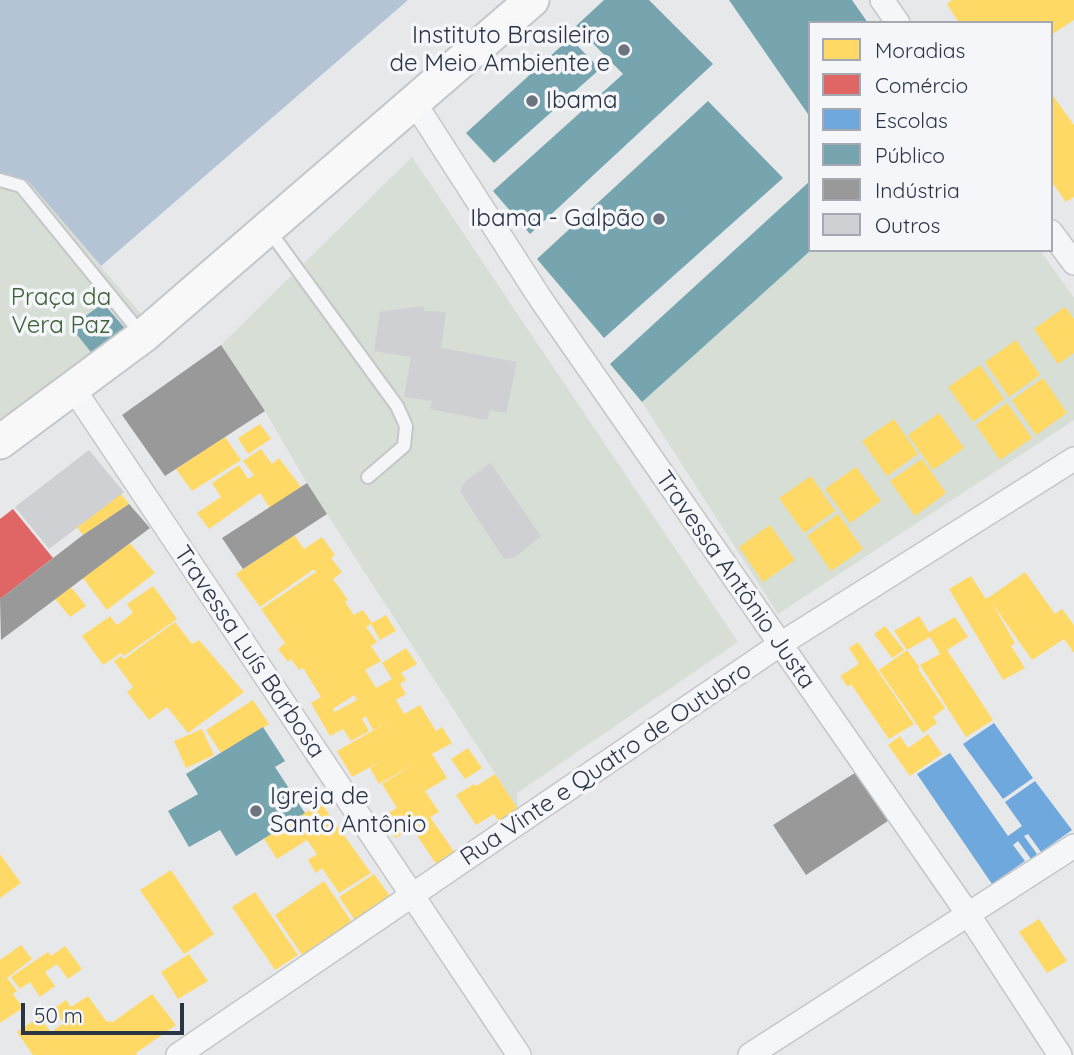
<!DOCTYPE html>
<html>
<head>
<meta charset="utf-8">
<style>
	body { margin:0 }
	#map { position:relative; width:1074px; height:1055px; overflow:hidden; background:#e6e8ea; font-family:Quicksand,sans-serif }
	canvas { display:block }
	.legend { position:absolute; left:808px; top:21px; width:245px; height:231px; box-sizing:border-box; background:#f4f6f9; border:2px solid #a4a8b1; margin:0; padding:9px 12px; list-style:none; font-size:21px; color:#2b3445 }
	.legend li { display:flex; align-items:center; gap:14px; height:35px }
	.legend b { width:35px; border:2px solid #a4a8b1 }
	.scale { position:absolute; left:21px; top:1003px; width:163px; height:32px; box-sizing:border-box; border:4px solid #2b3445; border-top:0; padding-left:9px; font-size:21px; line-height:24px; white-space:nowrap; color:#2b3445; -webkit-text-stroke:5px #f4f6f9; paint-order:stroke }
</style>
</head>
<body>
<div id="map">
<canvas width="1074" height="1055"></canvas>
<ul class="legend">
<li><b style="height:19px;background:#ffd966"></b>Moradias</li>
<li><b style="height:19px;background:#e06666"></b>Comércio</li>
<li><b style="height:19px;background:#6fa8dc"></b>Escolas</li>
<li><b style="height:19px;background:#76a5af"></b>Público</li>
<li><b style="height:19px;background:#999"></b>Indústria</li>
<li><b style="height:19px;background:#ced0d3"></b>Outros</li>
</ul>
<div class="scale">50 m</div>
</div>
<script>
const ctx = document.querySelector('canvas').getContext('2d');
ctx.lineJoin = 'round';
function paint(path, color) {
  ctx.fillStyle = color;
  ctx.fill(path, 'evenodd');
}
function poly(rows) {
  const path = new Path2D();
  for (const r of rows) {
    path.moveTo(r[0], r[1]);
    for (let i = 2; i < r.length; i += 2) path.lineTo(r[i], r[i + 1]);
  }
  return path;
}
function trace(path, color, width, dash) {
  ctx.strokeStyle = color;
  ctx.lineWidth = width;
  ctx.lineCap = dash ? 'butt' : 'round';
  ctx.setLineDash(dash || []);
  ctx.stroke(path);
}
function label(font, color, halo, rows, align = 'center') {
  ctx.font = font + ' Quicksand,sans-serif';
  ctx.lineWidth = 7;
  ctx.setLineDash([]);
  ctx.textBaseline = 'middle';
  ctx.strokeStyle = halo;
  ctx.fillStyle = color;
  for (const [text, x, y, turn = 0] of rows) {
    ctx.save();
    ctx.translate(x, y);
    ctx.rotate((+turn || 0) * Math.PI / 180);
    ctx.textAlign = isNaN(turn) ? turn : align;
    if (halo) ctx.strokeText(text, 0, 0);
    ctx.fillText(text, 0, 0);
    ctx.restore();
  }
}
const green = poly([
	[412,157,738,642,517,793,518,809,307,483,265,411,221,345],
	[0,174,28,181,148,322,0,432],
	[810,250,1040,250,1074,298,1074,420,778,614,642,402]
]);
const water = poly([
	[0,0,408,0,101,266,28,181,0,174]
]);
const homes = poly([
	[952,0,1074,0,1074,20,1051,35,1051,23,959,23,947,4],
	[1051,93,1074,125,1074,197,1066,202,1051,181],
	[1065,307,1074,319,1074,353,1058,364,1034,329],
	[1016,340,1040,375,1009,397,985,362],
	[980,365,1004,399,973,422,948,387],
	[1043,378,1067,413,1036,435,1012,400],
	[1007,403,1032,438,1000,460,976,425],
	[939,413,964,448,933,470,908,435],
	[894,419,918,454,887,476,862,441],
	[260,424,271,439,248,454,238,438],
	[225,437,241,460,192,491,176,469],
	[261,449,272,464,279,458,301,487,270,508,260,493,209,529,197,513,221,497,212,483,239,465,248,479,254,475,243,461],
	[922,459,946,493,915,516,890,481],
	[856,467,881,501,850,523,825,489],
	[811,476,835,511,804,533,779,498],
	[121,494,129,504,83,535,77,527],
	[838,514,863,549,831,571,807,536],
	[770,525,795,560,763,582,739,547],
	[294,535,304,549,322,537,335,555,331,558,342,572,333,579,348,600,345,602,354,615,363,610,372,623,386,615,396,631,380,640,371,624,366,627,377,642,371,646,381,661,365,670,376,688,392,679,382,663,406,648,417,664,401,673,406,680,400,684,406,694,396,700,404,714,420,705,436,731,442,727,452,743,432,754,447,778,425,791,439,812,430,817,455,853,436,864,412,828,395,838,381,817,397,808,382,784,414,764,379,784,370,768,385,759,352,777,337,751,390,721,373,730,366,716,362,719,369,731,351,741,343,729,330,736,311,703,321,697,303,668,299,670,291,659,288,662,278,649,285,643,261,609,316,572,314,569,260,607,236,574],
	[354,695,357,700,335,712,333,709],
	[130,543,155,573,107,610,83,578],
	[1025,572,1055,614,1062,609,1074,625,1074,653,1064,639,1032,660,992,603,1015,643,1011,646,1025,668,1003,680,949,589,971,576,985,598,988,598],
	[153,586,177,619,124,656,121,653,103,665,82,636,110,616,117,625,133,613,127,604],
	[71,587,86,606,70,617,55,599],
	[919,616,929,632,955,617,968,637,947,650,993,720,966,737,920,665,940,654,930,637,907,650,894,631],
	[175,622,192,644,199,640,244,692,188,733,167,707,149,720,127,692,133,687,114,661,121,656,124,659],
	[885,626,904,650,892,658,874,634],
	[858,642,914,724,889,739,851,684,848,687,840,676,859,664,849,648],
	[907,650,920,668,918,669,945,708,933,717,937,723,923,733,879,670],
	[253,700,269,724,221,753,206,730],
	[202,729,214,755,186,768,174,741],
	[928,734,942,754,910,776,888,745,900,736,908,748],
	[468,748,482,768,465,779,451,759],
	[495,774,518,809,499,822,494,814,476,825,456,795,474,784,476,786],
	[321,803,371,873,339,893,322,868,316,873,308,860,317,854,307,840,277,859,264,839],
	[0,854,21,883,0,898],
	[171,870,214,934,184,954,140,890],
	[374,874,392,899,359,926,339,897],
	[324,881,354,925,332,940,330,936,302,955,275,915],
	[255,892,298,955,275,970,232,907],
	[1039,919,1067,961,1047,973,1019,932],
	[21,945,32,959,7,978,17,991,13,994,23,1008,0,1023,0,960],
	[65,946,82,969,68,979,57,964,45,972,55,986,40,997,30,982,20,989,11,977,48,952,51,956],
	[189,954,208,981,178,999,161,972],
	[152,994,176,1025,136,1053,137,1055,33,1055,17,1032,39,1017,51,1032,64,1023,53,1009,66,1000,71,1007,88,996,106,1021,113,1022]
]);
const shops = poly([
	[13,509,53,558,0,599,0,519]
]);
const schools = poly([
	[994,723,1033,778,1003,799,963,744],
	[950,753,1008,836,1022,826,1005,802,1035,781,1072,830,1041,852,1028,834,1024,836,1037,854,1031,859,1018,841,1013,845,1025,861,992,884,917,774]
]);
const public = poly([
	[604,0,649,0,713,64,530,234,493,191,623,74,576,26],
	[729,0,852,0,868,23,810,23,810,117],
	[570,38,600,69,494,163,466,133],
	[708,101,783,178,604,338,537,259],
	[810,181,810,251,642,402,610,364],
	[103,303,128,332,94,356,71,327],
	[263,727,285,761,275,767,305,813,236,856,220,830,189,847,168,811,198,794,186,774]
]);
const industry = poly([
	[221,345,265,411,165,476,122,415],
	[307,483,327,514,243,569,222,538],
	[129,504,150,528,1,640,0,599,83,535],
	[861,769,897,815,806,875,773,825]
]);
const building = poly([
	[423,306,424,311,446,312,441,348,517,362,506,413,490,410,487,420,430,409,432,401,404,397,411,357,374,351,380,312],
	[89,450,124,492,49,549,15,507],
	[490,463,541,536,515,557,504,559,460,491,465,482]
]);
const lane = poly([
	[0,180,21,186,143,336],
	[268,229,397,406,406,426,404,446,368,477]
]);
const street = poly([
	[882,0,898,23],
	[414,102,540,298,968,914,1060,1055],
	[1051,232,1074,263],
	[73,388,519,1055],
	[178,1055,779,645,1074,459],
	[750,1055,1074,846]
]);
const secondary = poly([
	[0,442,143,336,532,0]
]);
const markers = [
	[624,50,7,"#6c737f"],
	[532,101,7,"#6c737f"],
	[659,219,7,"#6c737f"],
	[256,811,7,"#6c737f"]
];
const poiNames = [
	["Instituto Brasileiro",610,36],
	["de Meio Ambiente e",610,64],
	["Ibama",546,101,"left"],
	["Ibama - Galpão",645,219],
	["Igreja de",270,797,"left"],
	["Santo Antônio",270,825,"left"]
];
const parkNames = [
	["Praça da",61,298],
	["Vera Paz",61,326]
];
const streetNames = [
	["Travessa Antônio Justa",735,580,55],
	["Travessa Luís Barbosa",249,652,56],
	["Rua Vinte e Quatro de Outubro",606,764,-34]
];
paint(green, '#d6ded6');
paint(water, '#b4c4d5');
paint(homes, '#ffd966');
paint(shops, '#e06666');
paint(schools, '#6fa8dc');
paint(public, '#76a5af');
paint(industry, '#999');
paint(building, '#ced0d3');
trace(lane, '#c4c6c8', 16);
trace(street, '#c4c6c8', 26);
trace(secondary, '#c4c6c8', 37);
trace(lane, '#f5f6f7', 12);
trace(street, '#f5f6f7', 23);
trace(secondary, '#f8f8f8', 33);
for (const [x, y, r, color] of markers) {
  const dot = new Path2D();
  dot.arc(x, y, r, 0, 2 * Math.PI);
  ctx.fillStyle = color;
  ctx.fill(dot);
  trace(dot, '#f4f6f9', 2.5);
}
label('24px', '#2b3445', '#f4f6f9', poiNames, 'right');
label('24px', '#3f6138', '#f4f6f9', parkNames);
label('24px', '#2b3445', '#f4f6f9', streetNames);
</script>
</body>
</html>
